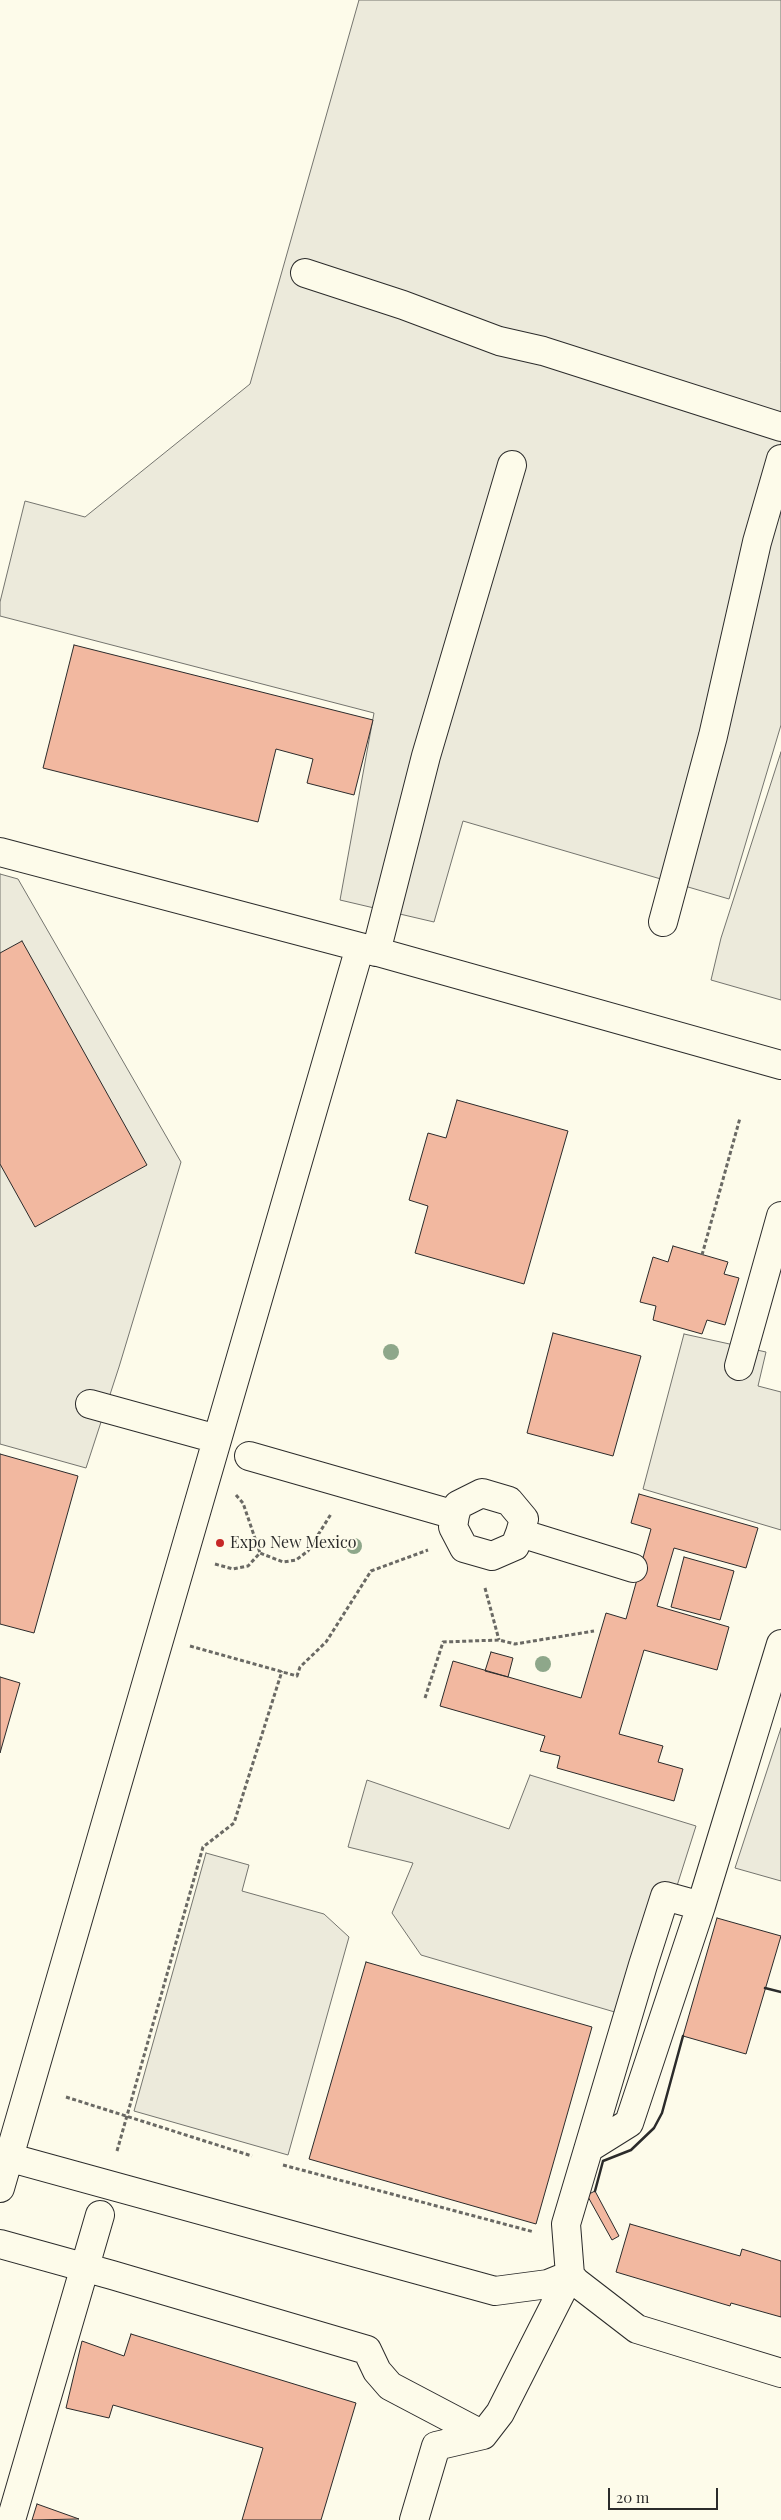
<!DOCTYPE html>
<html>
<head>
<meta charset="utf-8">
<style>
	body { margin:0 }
	#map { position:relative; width:781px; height:2520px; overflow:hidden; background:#fdfbea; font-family:"Playfair Display",serif }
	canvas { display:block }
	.scale { position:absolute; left:608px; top:2488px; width:110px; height:22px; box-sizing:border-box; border:2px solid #2b2b2b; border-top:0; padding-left:6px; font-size:15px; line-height:18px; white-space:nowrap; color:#2b2b2b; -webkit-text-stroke:4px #fdfbea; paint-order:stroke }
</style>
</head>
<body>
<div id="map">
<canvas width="781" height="2520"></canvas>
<div class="scale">20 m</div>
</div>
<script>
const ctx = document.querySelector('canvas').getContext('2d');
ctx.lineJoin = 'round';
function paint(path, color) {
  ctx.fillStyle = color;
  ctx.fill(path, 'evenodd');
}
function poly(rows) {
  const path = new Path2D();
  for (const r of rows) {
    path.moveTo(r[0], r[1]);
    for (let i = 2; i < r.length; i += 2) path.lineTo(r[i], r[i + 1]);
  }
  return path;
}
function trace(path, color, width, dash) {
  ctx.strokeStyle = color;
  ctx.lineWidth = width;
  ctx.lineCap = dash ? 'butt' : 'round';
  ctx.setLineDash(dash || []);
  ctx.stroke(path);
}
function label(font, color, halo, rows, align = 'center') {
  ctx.font = font + ' "Playfair Display",serif';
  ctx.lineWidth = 4;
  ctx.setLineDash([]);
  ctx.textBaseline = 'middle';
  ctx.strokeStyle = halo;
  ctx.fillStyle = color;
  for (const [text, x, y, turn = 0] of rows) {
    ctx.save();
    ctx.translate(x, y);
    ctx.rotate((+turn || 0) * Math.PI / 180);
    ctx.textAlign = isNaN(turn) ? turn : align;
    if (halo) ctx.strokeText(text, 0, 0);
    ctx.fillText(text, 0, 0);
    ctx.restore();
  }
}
const parking = poly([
	[359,0,781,0,781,725,729,899,463,821,434,922,340,900,374,713,0,616,0,602,25,501,85,517,250,384,359,0],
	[781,752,781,1000,711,980,721,938,781,752],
	[0,874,18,879,181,1162,119,1367,86,1468,0,1444,0,874],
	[684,1334,766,1352,758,1386,781,1392,781,1530,643,1489,684,1334],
	[781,1728,781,1881,735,1868,781,1728],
	[530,1775,696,1826,635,2018,421,1955,392,1913,413,1863,348,1847,367,1780,509,1829,530,1775],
	[206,1853,249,1865,242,1891,324,1914,349,1937,288,2155,134,2111,206,1853]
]);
const building = poly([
	[74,645,373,720,354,795,307,783,313,759,276,749,258,822,43,768,74,645],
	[22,941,147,1165,35,1227,0,1164,0,953,22,941],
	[457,1100,568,1131,524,1284,415,1253,428,1206,409,1200,428,1133,446,1138,457,1100],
	[673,1246,728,1262,724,1274,739,1278,725,1325,707,1320,702,1334,653,1320,656,1306,640,1302,653,1257,668,1262,673,1246],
	[553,1333,641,1356,613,1456,527,1433,553,1333],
	[0,1454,78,1476,34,1633,0,1624,0,1454],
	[639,1494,758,1528,746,1568,674,1548,657,1606,729,1627,717,1670,644,1650,619,1734,663,1746,658,1762,683,1769,674,1801,557,1768,560,1756,540,1751,545,1736,440,1706,453,1661,581,1698,606,1613,626,1619,651,1529,631,1523,639,1494],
	[684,1557,734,1571,720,1620,671,1607,684,1557],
	[491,1652,513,1658,508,1677,485,1671,491,1652],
	[0,1677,20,1683,0,1753,0,1677],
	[717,1918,781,1936,746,2054,683,2036,717,1918],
	[366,1962,592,2027,536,2224,309,2159,366,1962],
	[595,2191,619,2236,612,2240,587,2195,595,2191],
	[630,2224,740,2256,742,2249,781,2261,781,2317,731,2303,730,2306,616,2272,630,2224],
	[131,2334,356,2403,321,2520,242,2520,263,2448,113,2405,109,2418,66,2408,82,2341,124,2356,131,2334],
	[37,2504,79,2519,32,2520,37,2504]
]);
const path = poly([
	[702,1255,740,1118],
	[236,1495,243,1503,260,1553],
	[215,1564,233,1569,248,1566,260,1553,283,1562,296,1560,308,1551,331,1514],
	[485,1588,499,1640],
	[190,1646,297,1676,300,1667,326,1642,371,1571,428,1550],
	[425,1698,443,1642,499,1640,515,1644,594,1631],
	[66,2097,252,2156],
	[117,2151,203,1847,234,1823,282,1671],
	[283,2165,534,2232]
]);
const minor = poly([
	[305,273,403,305,499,341,543,351,781,427],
	[0,852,360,947,781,1065],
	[663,922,713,736,757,542,781,459],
	[376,952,426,756,512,465],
	[739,1366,781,1216],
	[90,1404,217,1439],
	[249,1456,455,1515,453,1527,464,1548,492,1556,515,1546,520,1533,633,1568],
	[455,1515,458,1505,482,1493,509,1501,524,1519,520,1533],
	[701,1906,781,1644],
	[589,2148,629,2123,701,1906,665,1896,643,1965,566,2224,570,2275,576,2282,637,2329,781,2373],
	[0,2155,495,2291,548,2284,570,2275],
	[0,2188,360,947],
	[0,2244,112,2275,367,2350,377,2371,390,2386,483,2435],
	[11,2520,100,2215],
	[414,2520,436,2446,483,2435,500,2413,570,2275]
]);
const wall = poly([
	[765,1988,781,1992],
	[595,2191,603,2161,631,2150,654,2128,662,2113,683,2036]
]);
const trees = [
	[391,1352],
	[354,1546],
	[543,1664]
];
const markers = [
	[220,1543,5,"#c62828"]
];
const poiNames = [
	["Expo New Mexico",230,1543]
];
paint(parking, '#eceadb');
trace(parking, '#74746e', 1);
paint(building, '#f2b8a0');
trace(building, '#2b2b2b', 1);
trace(minor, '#2b2b2b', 30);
trace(path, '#6a6964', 3, [4, 2.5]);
trace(minor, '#fdfbea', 28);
trace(wall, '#2b2b2b', 2.5);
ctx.fillStyle = '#8ea78a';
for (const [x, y] of trees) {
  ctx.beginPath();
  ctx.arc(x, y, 8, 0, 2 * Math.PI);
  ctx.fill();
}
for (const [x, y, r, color] of markers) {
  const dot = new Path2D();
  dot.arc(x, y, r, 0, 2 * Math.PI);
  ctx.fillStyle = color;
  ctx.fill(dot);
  trace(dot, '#fdfbea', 2);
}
label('16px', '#2b2b2b', '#fdfbea', poiNames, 'left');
</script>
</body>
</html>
